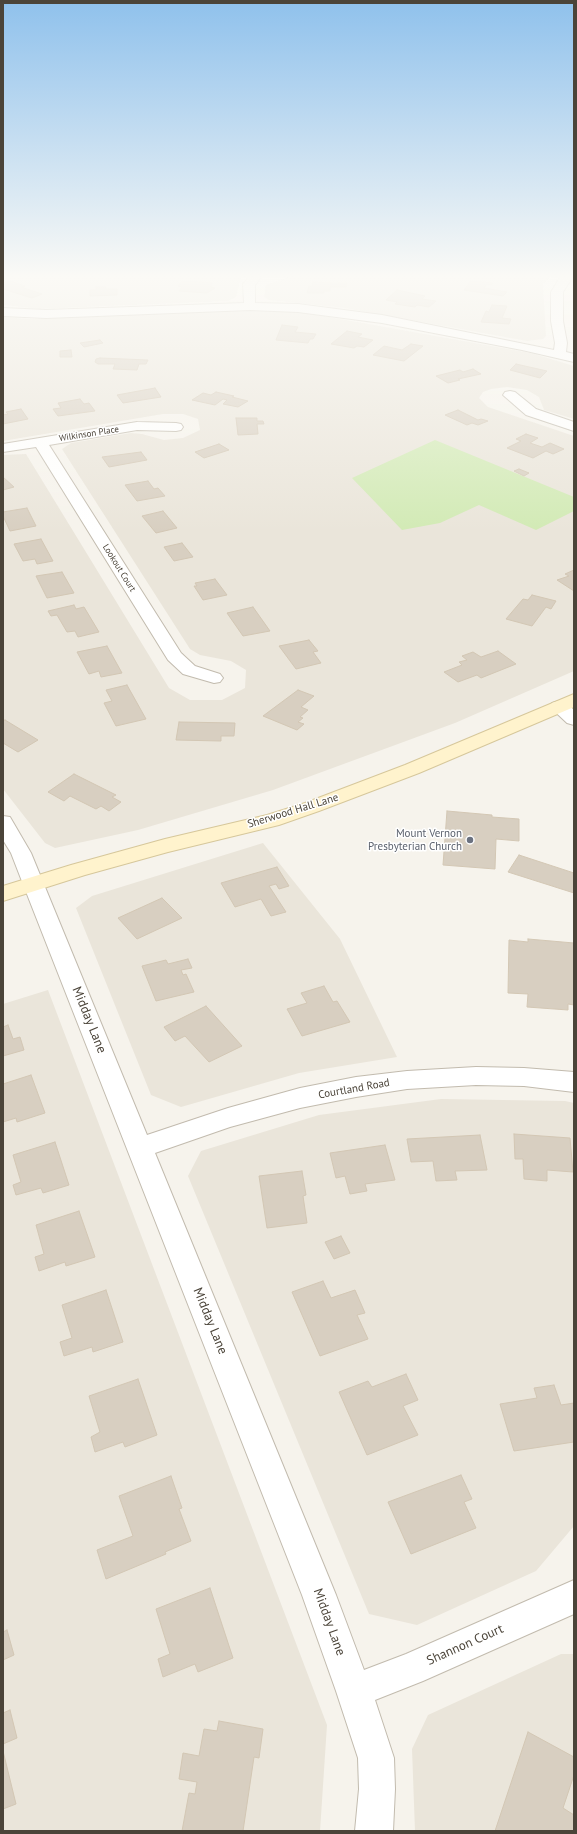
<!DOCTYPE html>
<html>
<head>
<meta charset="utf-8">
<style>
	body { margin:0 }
	#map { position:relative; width:577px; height:1834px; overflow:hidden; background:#f6f3ec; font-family:"PT Sans",sans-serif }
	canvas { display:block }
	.frame { position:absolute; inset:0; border:4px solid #4b4439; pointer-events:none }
</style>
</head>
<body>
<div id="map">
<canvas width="577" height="1834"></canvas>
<div class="frame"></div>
</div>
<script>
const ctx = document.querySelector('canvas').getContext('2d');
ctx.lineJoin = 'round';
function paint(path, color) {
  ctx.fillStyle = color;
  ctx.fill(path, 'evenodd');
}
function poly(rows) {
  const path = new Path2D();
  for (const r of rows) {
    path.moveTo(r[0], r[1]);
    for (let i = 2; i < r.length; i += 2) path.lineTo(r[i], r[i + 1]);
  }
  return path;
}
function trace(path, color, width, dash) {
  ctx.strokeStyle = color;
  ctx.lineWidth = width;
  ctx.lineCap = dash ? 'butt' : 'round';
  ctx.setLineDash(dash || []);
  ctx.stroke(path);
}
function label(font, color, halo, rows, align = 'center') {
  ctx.font = font + ' "PT Sans",sans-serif';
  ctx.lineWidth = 3;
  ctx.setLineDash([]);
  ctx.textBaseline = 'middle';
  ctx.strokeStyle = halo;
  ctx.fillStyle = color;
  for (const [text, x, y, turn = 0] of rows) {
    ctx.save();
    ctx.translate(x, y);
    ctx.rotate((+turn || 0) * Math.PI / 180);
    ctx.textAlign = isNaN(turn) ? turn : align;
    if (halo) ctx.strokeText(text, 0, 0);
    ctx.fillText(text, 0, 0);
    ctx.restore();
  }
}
const residential = poly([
	[3,275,241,275,236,297,228,301,39,309,3,305],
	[290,275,553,275,543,284,546,336,543,339,527,341,344,308,269,300,264,297,266,285,287,278],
	[256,310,307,313,531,353,574,366,574,419,544,410,539,397,527,390,507,387,491,389,483,392,479,398,488,407,574,436,574,671,455,723,273,790,138,830,55,848,45,843,3,789,3,455,26,454,169,688,190,700,222,700,245,688,246,670,231,661,200,655,190,649,62,449,71,443,131,433,142,434,164,440,183,438,200,430,198,419,183,414,163,414,3,441,3,317,29,319],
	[263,843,340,939,397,1057,299,1073,181,1107,151,1095,76,908,92,896],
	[48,990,327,1725,320,1831,3,1831,3,1004],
	[441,1099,565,1101,574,1103,574,1526,536,1571,417,1625,369,1614,188,1176,201,1151,319,1115],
	[561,1654,574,1654,574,1831,415,1831,412,1749,428,1715]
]);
const green = poly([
	[435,440,574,497,574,511,536,530,479,505,440,523,402,530,352,478]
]);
const building = poly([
	[475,275,496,275,491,278,474,276,475,275],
	[10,281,25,286,21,287,42,294,32,298,3,289,3,283,10,281],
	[186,281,212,283,211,287,215,288,207,293,179,291,182,287,178,286,181,282,186,281],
	[471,281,493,283,491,285,487,284,484,288,507,292,503,296,464,290,471,281],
	[313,282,332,283,347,283,346,287,330,287,330,291,324,291,324,293,307,293,309,286,312,286,313,282],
	[96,287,106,287,106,289,117,289,117,295,90,296,90,290,96,290,96,287],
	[397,290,425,296,422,299,436,301,429,307,417,305,415,307,395,304,397,302,386,300,397,290],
	[492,305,507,306,502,318,511,319,509,324,481,322,486,311,489,312,492,305],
	[282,325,298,327,295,332,316,334,313,339,310,339,308,343,276,340,282,325],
	[347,331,362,334,358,337,373,340,364,347,357,346,354,348,331,344,347,331],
	[100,340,103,343,84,347,80,343,100,340],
	[411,344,423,346,404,361,373,355,384,346,402,350,411,344],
	[71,350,72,357,60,357,60,351,71,350],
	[100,358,148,360,146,364,139,364,137,370,113,369,115,364,98,364,95,362,96,359,100,358],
	[516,364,547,371,540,378,510,370,516,364],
	[473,369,481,374,458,379,460,380,448,383,436,376,460,370,463,372,473,369],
	[155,388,161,397,123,403,117,395,155,388],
	[216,392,234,396,232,397,248,401,238,407,223,404,227,400,223,399,215,405,192,400,203,393,211,395,216,392],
	[80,399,84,404,89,403,95,411,58,416,53,409,61,408,58,403,80,399],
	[21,409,28,419,3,424,3,415,8,414,6,412,21,409],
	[458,410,478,420,481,419,488,421,478,425,472,423,467,425,445,415,458,410],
	[236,418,257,418,257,421,263,421,264,424,257,424,258,434,238,435,236,418],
	[526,434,538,438,530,443,542,447,550,443,564,449,553,454,546,451,533,458,507,448,521,441,516,439,526,434],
	[219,444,229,450,204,458,195,452,219,444],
	[141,452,147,460,109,467,102,457,141,452],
	[519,469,529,473,524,476,514,471,519,469],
	[3,477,14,487,3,490,3,477],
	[148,481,154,489,158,488,165,496,137,501,125,485,148,481],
	[27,508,36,526,10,531,3,516,3,512,27,508],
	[163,511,177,528,156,533,142,516,163,511],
	[41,539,53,561,37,564,35,559,23,561,14,544,41,539],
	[182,543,193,557,174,561,164,547,182,543],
	[574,570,574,591,557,580,569,576,565,574,574,570],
	[62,572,74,593,47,598,36,576,62,572],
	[215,579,227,595,203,600,194,586,197,586,195,583,215,579],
	[532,595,556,601,551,609,546,607,532,626,506,619,523,599,528,600,532,595],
	[74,605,76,609,84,607,99,632,78,637,75,631,67,632,57,615,51,616,48,611,74,605],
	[253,607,270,631,243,636,227,613,253,607],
	[309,640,318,651,313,652,321,663,296,669,279,646,309,640],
	[107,646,122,673,101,677,99,671,89,674,77,652,107,646],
	[498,651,516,664,481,678,477,675,458,682,444,672,462,665,459,662,467,660,462,656,473,652,481,657,498,651],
	[127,685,146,719,116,726,104,703,112,701,106,690,127,685],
	[298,690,314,696,301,707,308,710,300,717,303,718,298,722,304,724,297,730,263,716,298,690],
	[5,720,38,740,18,752,3,743,3,721,5,720],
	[179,722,235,723,234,736,221,736,221,741,176,740,179,722],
	[74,774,116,795,112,797,121,802,109,811,101,806,96,809,70,796,64,801,48,792,74,774],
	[447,811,492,815,492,817,519,819,519,841,496,839,495,869,443,865,447,811],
	[519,855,574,873,574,893,508,872,519,855],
	[277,867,289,886,279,889,276,884,269,886,286,912,271,916,261,899,235,907,221,883,277,867],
	[162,898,182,918,137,939,118,918,162,898],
	[528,939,574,943,574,1005,568,1004,568,1010,527,1007,528,994,508,993,509,940,528,942,528,939],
	[188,959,192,968,181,970,183,975,186,974,194,992,156,1001,142,966,166,960,168,964,188,959],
	[324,986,333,1002,337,1001,350,1022,302,1036,287,1009,307,1003,301,993,324,986],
	[206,1006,242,1046,209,1062,185,1036,175,1041,164,1027,206,1006],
	[8,1025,13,1039,20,1037,24,1050,3,1056,3,1027,8,1025],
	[31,1075,45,1113,17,1122,16,1118,3,1122,3,1084,31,1075],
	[514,1134,570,1138,573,1172,547,1170,547,1181,524,1179,523,1159,515,1159,514,1134],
	[480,1135,487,1170,455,1171,457,1180,436,1181,433,1161,411,1162,407,1139,480,1135],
	[55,1142,69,1185,43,1193,41,1188,16,1195,13,1185,21,1182,13,1155,55,1142],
	[385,1145,395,1180,365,1184,367,1191,350,1194,345,1176,336,1178,330,1153,385,1145],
	[302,1171,306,1195,303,1196,307,1223,267,1228,259,1176,302,1171],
	[79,1211,95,1257,66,1266,65,1262,39,1271,35,1257,44,1254,36,1225,79,1211],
	[341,1236,350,1253,334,1259,325,1242,341,1236],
	[323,1281,331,1298,355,1290,365,1313,357,1315,368,1339,320,1356,292,1292,323,1281],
	[106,1290,123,1342,93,1352,92,1347,64,1356,60,1342,72,1338,62,1305,106,1290],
	[406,1374,418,1400,403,1406,418,1435,367,1455,339,1392,368,1381,372,1387,406,1374],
	[138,1379,157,1435,125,1447,123,1442,95,1452,91,1437,100,1432,89,1396,138,1379],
	[554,1385,561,1405,574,1403,574,1442,514,1451,500,1404,537,1398,534,1388,554,1385],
	[461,1475,472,1499,464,1502,476,1528,411,1554,388,1502,461,1475],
	[171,1476,182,1508,179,1509,191,1541,165,1552,166,1554,106,1579,97,1550,133,1536,119,1496,171,1476],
	[210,1588,233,1658,198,1672,195,1664,163,1677,158,1659,170,1654,156,1609,210,1588],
	[7,1630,14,1655,3,1660,3,1632,7,1630],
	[10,1710,17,1738,3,1744,3,1713,10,1710],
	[219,1721,263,1729,259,1758,254,1757,243,1831,182,1831,189,1793,195,1794,197,1782,179,1779,183,1753,199,1756,204,1729,217,1731,219,1721],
	[528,1732,574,1757,574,1775,563,1808,574,1815,574,1831,495,1831,528,1732],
	[3,1751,16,1804,3,1809,3,1751]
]);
const minor = poly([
	[251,275,263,275,255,285,255,303,298,304,382,315,554,350,555,343,551,321,551,292,559,279,563,275,574,275,563,292,563,321,567,343,566,352,574,354,574,362,522,350,382,323,298,312,250,310,46,318,3,316,3,308,46,310,244,303,243,284,251,275],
	[510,391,515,392,536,409,574,422,574,431,526,415,503,395,505,392,510,391],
	[137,422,176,423,181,424,183,427,181,430,176,431,137,430,49,445,181,653,195,666,220,674,223,678,220,682,214,683,183,674,168,660,36,447,3,452,3,444,137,422],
	[559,701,566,703,574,710,574,725,567,723,550,707,552,703,559,701],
	[3,816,10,817,31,853,147,1135,228,1108,300,1088,356,1077,407,1071,476,1067,524,1068,574,1072,574,1092,524,1086,476,1085,407,1089,356,1097,300,1108,230,1127,155,1153,336,1595,364,1670,406,1654,574,1580,574,1614,423,1681,375,1700,394,1758,395,1789,393,1831,355,1831,359,1789,358,1758,336,1691,302,1595,23,884,11,853,3,840,3,816]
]);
const secondary = poly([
	[574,694,574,707,419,773,319,811,279,825,168,852,85,875,3,901,3,886,71,865,165,839,267,815,305,803,405,765,574,694]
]);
const markers = [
	[470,840,4,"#6b7280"]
];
const farStreetnames = [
	["Wilkinson Place",89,434,-9],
	["Lookout Court",119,568,58]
];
const streetNames = [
	["Sherwood Hall Lane",293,811,-17],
	["Courtland Road",354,1089,-10]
];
const worshipNames = [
	["Mount Vernon",462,834],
	["Presbyterian Church",462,847]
];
const nearStreetnames = [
	["Midday Lane",89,1020,68],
	["Midday Lane",210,1321,68],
	["Midday Lane",329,1622,70],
	["Shannon Court",465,1645,-24]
];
paint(residential, '#eae5da');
paint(green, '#d2eab5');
paint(building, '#d8cfc1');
trace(building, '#d3c7b4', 1);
trace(minor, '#c2bbae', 2);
trace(secondary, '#d6c79b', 2);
paint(minor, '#fff');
paint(secondary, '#fff3cd');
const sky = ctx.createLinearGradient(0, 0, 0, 532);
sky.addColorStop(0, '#8fc1ec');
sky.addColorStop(0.52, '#fbfaf6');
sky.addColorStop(1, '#fbfaf600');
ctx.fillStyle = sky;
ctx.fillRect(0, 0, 577, 532);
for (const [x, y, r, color] of markers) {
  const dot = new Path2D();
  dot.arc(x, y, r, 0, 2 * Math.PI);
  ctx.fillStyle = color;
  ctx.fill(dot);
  trace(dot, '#fff', 1.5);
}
label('9px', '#4b4439', '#fff', farStreetnames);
label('11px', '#4b4439', '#fff', streetNames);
label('11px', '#5b616d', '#fff', worshipNames, 'right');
label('13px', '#4b4439', '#fff', nearStreetnames);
</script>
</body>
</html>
